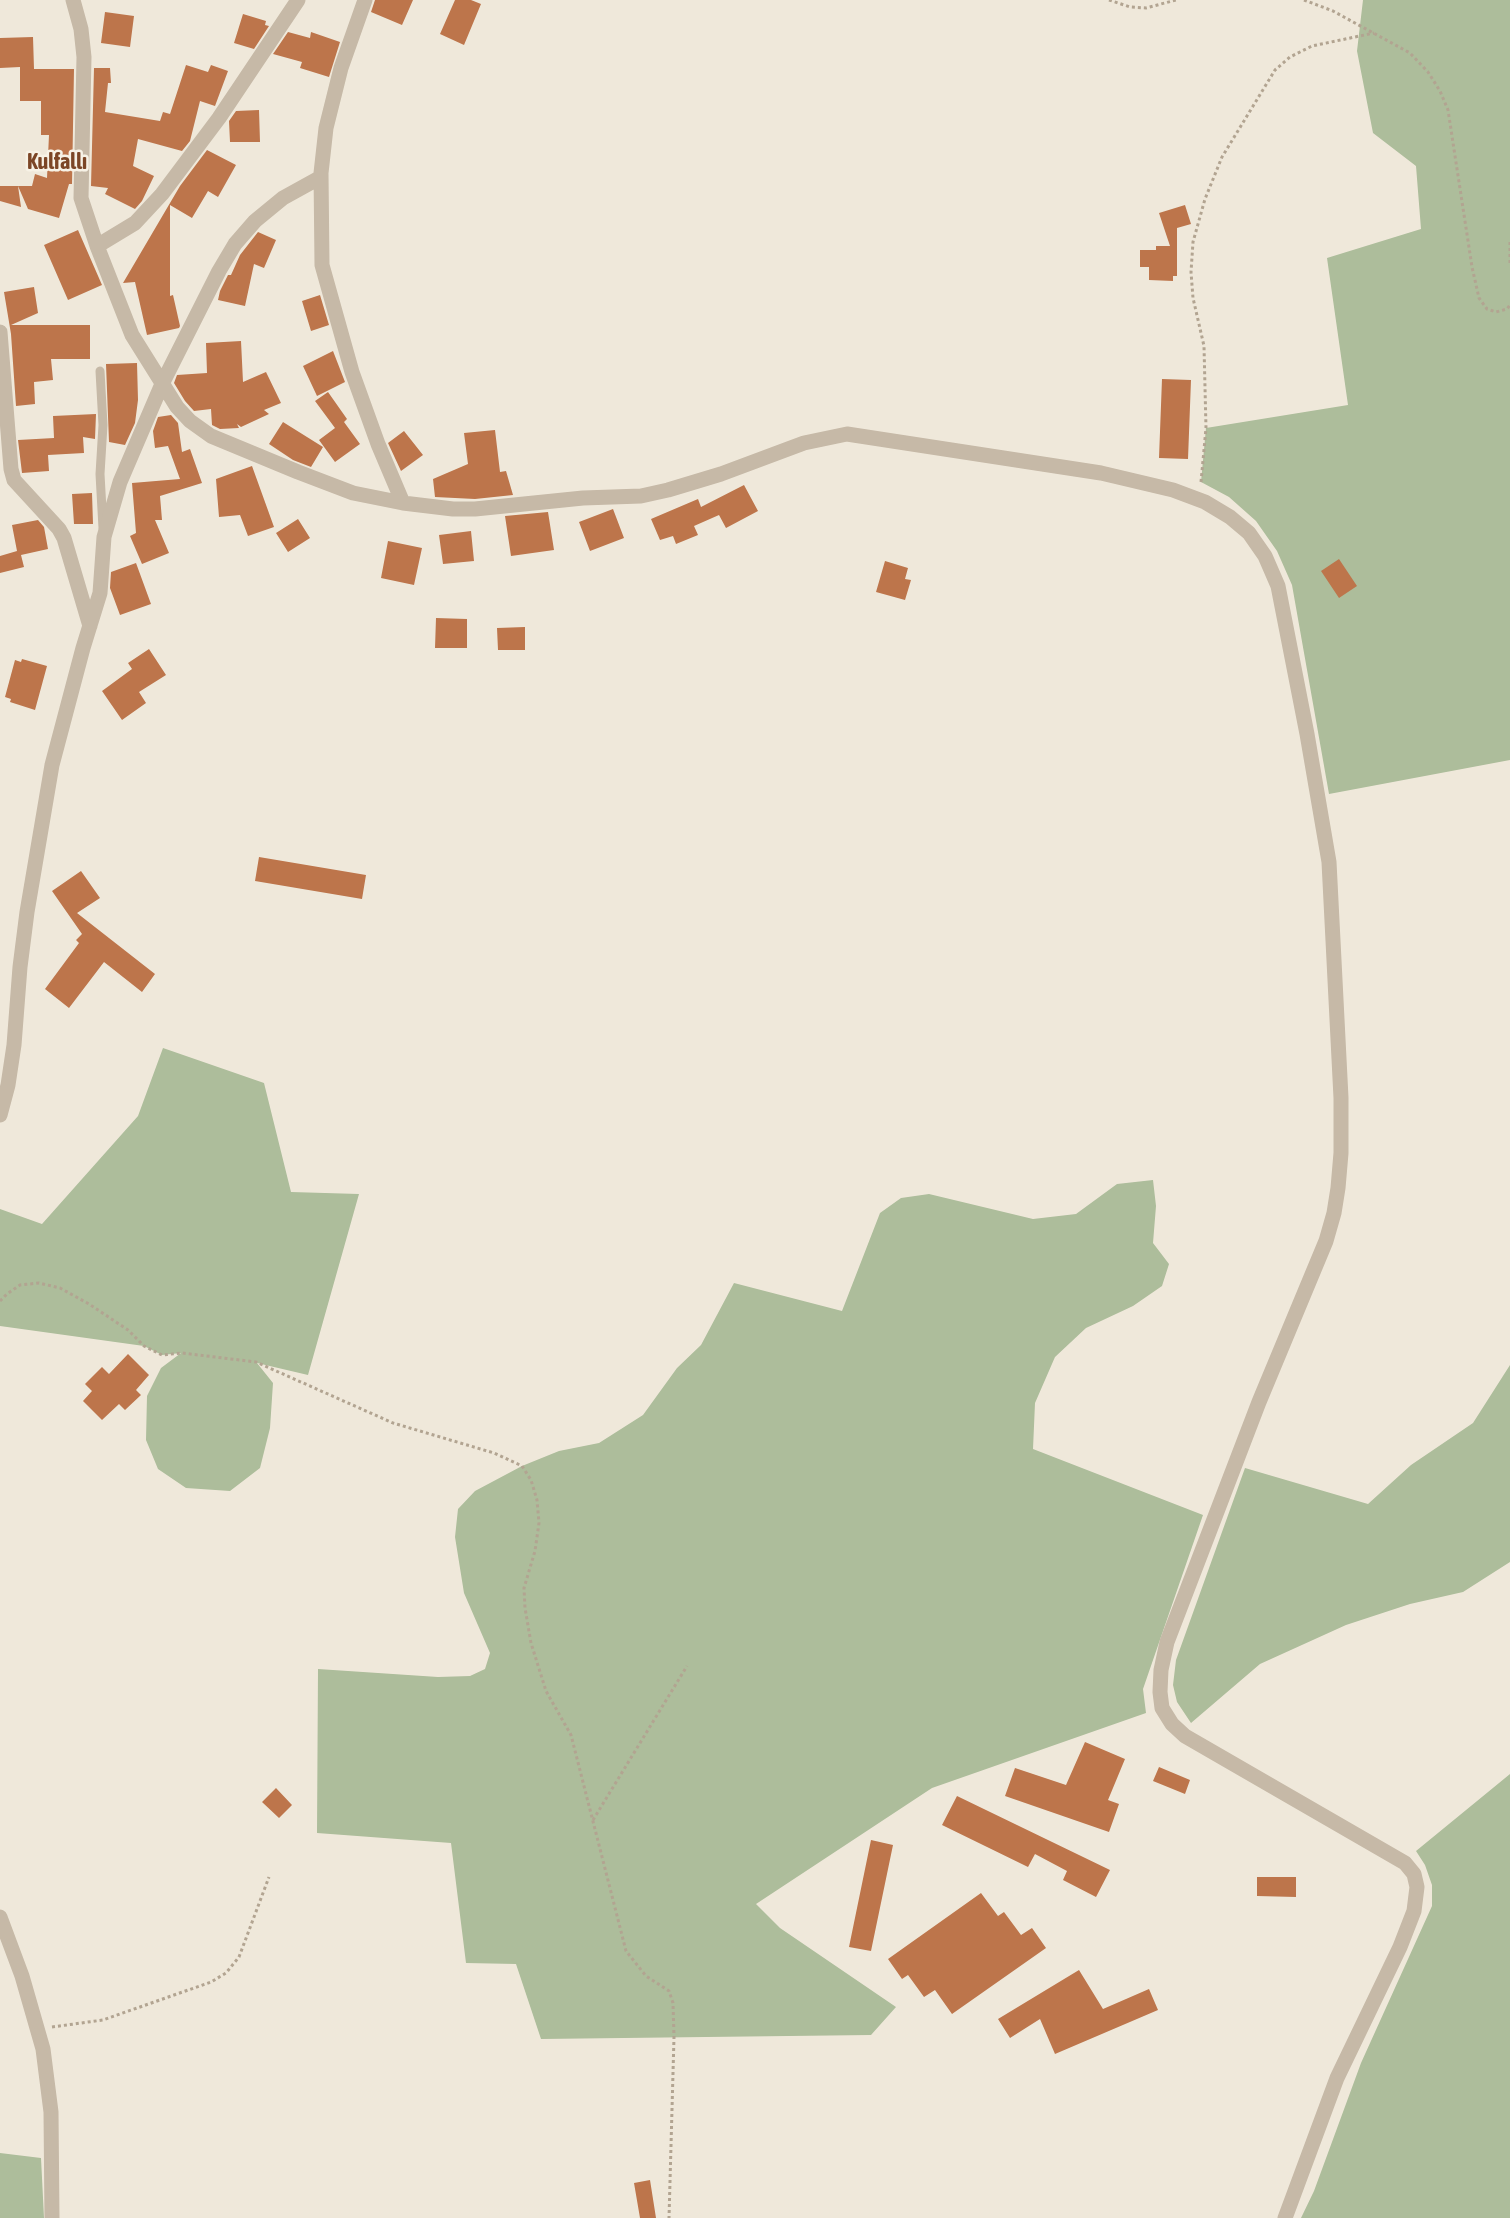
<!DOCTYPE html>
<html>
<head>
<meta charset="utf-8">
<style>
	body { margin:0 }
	canvas { display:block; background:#efe8da }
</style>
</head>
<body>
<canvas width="1510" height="2218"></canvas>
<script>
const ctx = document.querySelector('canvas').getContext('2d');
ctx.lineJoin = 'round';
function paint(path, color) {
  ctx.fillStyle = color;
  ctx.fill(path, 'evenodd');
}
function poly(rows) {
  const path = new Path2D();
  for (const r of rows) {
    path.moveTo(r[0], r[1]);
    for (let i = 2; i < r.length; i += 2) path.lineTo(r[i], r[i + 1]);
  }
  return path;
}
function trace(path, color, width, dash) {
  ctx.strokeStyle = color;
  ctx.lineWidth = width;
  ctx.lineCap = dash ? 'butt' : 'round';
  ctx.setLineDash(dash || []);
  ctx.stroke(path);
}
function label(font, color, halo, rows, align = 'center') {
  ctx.font = font + ' "Asap Condensed",sans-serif';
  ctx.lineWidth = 5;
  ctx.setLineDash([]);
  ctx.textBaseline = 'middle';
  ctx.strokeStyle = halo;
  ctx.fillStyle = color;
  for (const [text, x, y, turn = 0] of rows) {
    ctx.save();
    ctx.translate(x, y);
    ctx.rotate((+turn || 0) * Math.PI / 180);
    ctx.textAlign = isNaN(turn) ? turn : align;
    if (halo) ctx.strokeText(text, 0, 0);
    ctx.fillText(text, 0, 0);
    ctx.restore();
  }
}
const green = poly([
	[1363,0,1510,0,1510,760,1329,794,1292,585,1277,551,1256,521,1229,497,1201,482,1206,428,1348,405,1327,258,1421,229,1416,166,1373,133,1357,51],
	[163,1048,264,1083,291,1192,359,1194,308,1375,257,1363,273,1383,270,1428,260,1468,230,1491,186,1488,158,1469,146,1440,147,1396,161,1368,181,1353,162,1355,144,1346,0,1326,0,1209,42,1224,138,1116],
	[1153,1180,1156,1206,1153,1243,1169,1264,1162,1286,1133,1306,1086,1328,1055,1357,1035,1403,1033,1449,1203,1515,1143,1689,1146,1713,932,1788,756,1904,780,1928,896,2007,871,2035,541,2039,516,1964,466,1963,451,1843,317,1833,318,1669,438,1677,470,1676,485,1669,490,1653,464,1593,455,1537,458,1509,475,1491,522,1466,559,1451,599,1443,643,1415,677,1368,701,1345,734,1283,842,1311,880,1213,901,1198,929,1194,1033,1219,1076,1214,1117,1184],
	[1510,1365,1510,1562,1463,1592,1410,1604,1346,1625,1260,1664,1191,1723,1177,1702,1173,1685,1176,1660,1245,1468,1368,1504,1411,1465,1473,1423],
	[1510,1774,1510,2218,1301,2218,1314,2191,1361,2063,1432,1906,1432,1885,1425,1865,1416,1851],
	[0,2153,41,2158,44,2218,0,2218]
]);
const building = poly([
	[375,0,413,0,402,25,371,12],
	[455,0,471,0,481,4,464,45,440,34],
	[105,12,134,16,130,47,101,43],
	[243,14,266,21,265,25,269,26,254,49,234,43],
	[288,32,310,38,311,32,340,42,329,77,300,68,302,62,273,54],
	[33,37,34,69,74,69,72,184,69,184,59,218,28,209,18,186,32,186,35,174,47,178,49,135,41,135,41,101,20,101,20,67,0,68,0,38],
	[186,65,208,72,211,65,228,71,215,106,200,101,190,141,182,151,138,139,133,166,154,176,142,201,135,209,105,194,108,188,91,186,94,68,110,68,111,83,108,83,105,112,160,121,163,112,170,114],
	[259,110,260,142,230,142,229,121,236,111],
	[207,150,236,165,218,197,208,191,192,218,170,205,170,296,173,295,180,326,179,328,147,335,135,282,123,283,180,186],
	[0,186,18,186,21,207,0,201],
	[1185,205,1191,224,1177,228,1177,276,1173,276,1173,281,1149,280,1149,267,1140,267,1140,250,1156,250,1156,246,1170,246,1159,213],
	[78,230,102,285,68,300,44,245],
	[258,232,276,240,264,268,254,264,245,306,218,300,220,291,228,275,231,275,240,255],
	[34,287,38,313,11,325,90,325,90,359,51,359,53,380,34,382,35,404,16,406,11,334,4,292],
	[320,295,329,325,311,331,302,301],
	[241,341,243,382,266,372,281,403,264,410,269,414,241,427,237,424,239,428,220,429,212,425,211,409,194,411,185,401,174,383,177,375,207,373,206,343],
	[333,351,345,382,317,396,303,366],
	[137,363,138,400,135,423,125,445,109,442,106,364],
	[1162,379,1191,380,1188,459,1159,458],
	[328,392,347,419,344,422,360,444,335,462,319,440,335,428,315,401],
	[96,414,95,439,83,437,84,453,48,455,49,471,22,473,18,440,54,438,53,416],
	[171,415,178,423,182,452,190,449,202,483,160,496,162,520,155,520,169,553,142,564,130,536,136,533,132,483,180,479,168,446,155,448,153,431,158,417],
	[283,422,323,447,311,467,293,460,269,444],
	[495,430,500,472,506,471,513,495,475,499,435,497,433,479,468,464,464,433],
	[404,431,423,455,401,471,388,443],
	[252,466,274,527,248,536,240,515,219,517,216,479],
	[744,485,758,511,726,528,719,515,694,526,698,535,676,544,673,536,660,540,651,519,698,499,701,507],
	[92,493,93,524,74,524,72,494],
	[613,509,624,538,590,551,579,522],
	[548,512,554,550,511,556,505,516],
	[298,519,310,538,288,552,276,533],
	[38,520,44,527,48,549,21,555,24,567,0,573,0,556,17,551,12,525],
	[471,531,474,561,443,564,439,535],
	[388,541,422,548,414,585,381,578],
	[1339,559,1357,586,1339,598,1321,571],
	[885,561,908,568,905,579,911,580,905,600,876,592],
	[136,563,151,604,120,615,110,588,111,572],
	[436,618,467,619,467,648,435,648],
	[525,627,525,650,498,650,497,628],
	[149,649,166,675,139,692,146,703,122,720,102,691,132,669,128,663],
	[22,659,47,666,35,710,10,702,11,699,5,697,15,660,21,662],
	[259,857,366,875,362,899,255,881],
	[81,871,100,898,77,913,155,974,142,992,104,962,69,1008,45,989,79,943,76,940,82,934,52,891],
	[128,1354,149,1375,136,1390,141,1395,125,1410,119,1404,102,1420,83,1401,92,1391,85,1384,102,1367,109,1374],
	[1085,1742,1125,1759,1108,1800,1119,1804,1109,1832,1005,1796,1015,1768,1066,1785],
	[1159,1767,1190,1780,1185,1794,1153,1781],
	[276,1788,292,1805,279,1818,262,1802],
	[957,1796,1110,1870,1096,1897,1063,1880,1067,1871,1035,1854,1028,1867,942,1825],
	[871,1840,893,1845,871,1951,849,1947],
	[1257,1877,1296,1877,1296,1897,1257,1896],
	[981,1893,998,1916,1004,1912,1021,1935,1032,1928,1046,1948,952,2014,935,1990,924,1997,908,1975,902,1979,888,1959],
	[1079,1970,1103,2009,1149,1989,1158,2010,1055,2054,1040,2019,1010,2038,998,2019],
	[650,2180,656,2218,640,2218,634,2183]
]);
const path = poly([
	[1109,0,1130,7,1146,8,1176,0],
	[1304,0,1333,11,1410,53,1428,72,1440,91,1448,110,1472,267,1479,298,1487,309,1496,312,1507,309,1510,305],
	[1510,242,1510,264],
	[1201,482,1206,428,1204,346,1193,298,1191,272,1193,242,1205,199,1222,157,1275,70,1290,57,1312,46,1374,33],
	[0,1301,7,1294,20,1285,39,1283,60,1288,89,1304,128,1330,144,1346,162,1355,182,1353,256,1362,393,1423,494,1453,522,1466,531,1480,537,1500,539,1523,535,1551,524,1588,525,1608,531,1643,546,1691,571,1735,626,1951,646,1976,669,1991,673,2003,674,2037,669,2218],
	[593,1820,687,1666],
	[52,2027,103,2020,211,1982,226,1973,239,1957,269,1877]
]);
const service = poly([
	[100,371,103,425,100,474,103,528]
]);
const minor = poly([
	[73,0,81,29,84,57,81,198,97,246,135,223,162,194,219,118,298,0],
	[365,0,341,68,326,128,321,173,322,265,352,372,378,444,403,503,453,509,475,509,583,498,641,496,668,490,721,474,804,443,847,434,1101,473,1173,490,1205,502,1230,517,1249,533,1265,556,1278,586,1307,734,1329,862,1341,1098,1341,1153,1338,1188,1334,1213,1326,1241,1259,1402,1167,1642,1161,1670,1160,1692,1162,1708,1172,1724,1185,1736,1405,1863,1414,1874,1417,1887,1414,1911,1400,1947,1337,2078,1285,2218],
	[97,246,132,335,177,407,190,421,211,436,298,472,353,493,403,503],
	[0,332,11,469,14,480,59,529,64,538,90,626],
	[0,1115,8,1085,14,1045,20,967,27,912,52,765,83,648,100,593,104,537,120,482,162,384,219,271,235,244,255,221,283,198,321,177],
	[0,1917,22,1976,43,2049,51,2112,52,2218]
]);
const quarterNames = [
	["Kulfallı",57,162]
];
paint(green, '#adbd9b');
paint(building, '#bd754b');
trace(path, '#b2a491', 3, [3, 3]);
trace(service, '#c6b9a7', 9);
trace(minor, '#c6b9a7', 15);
label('bold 22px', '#7c4626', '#f7f2e6', quarterNames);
</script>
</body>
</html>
